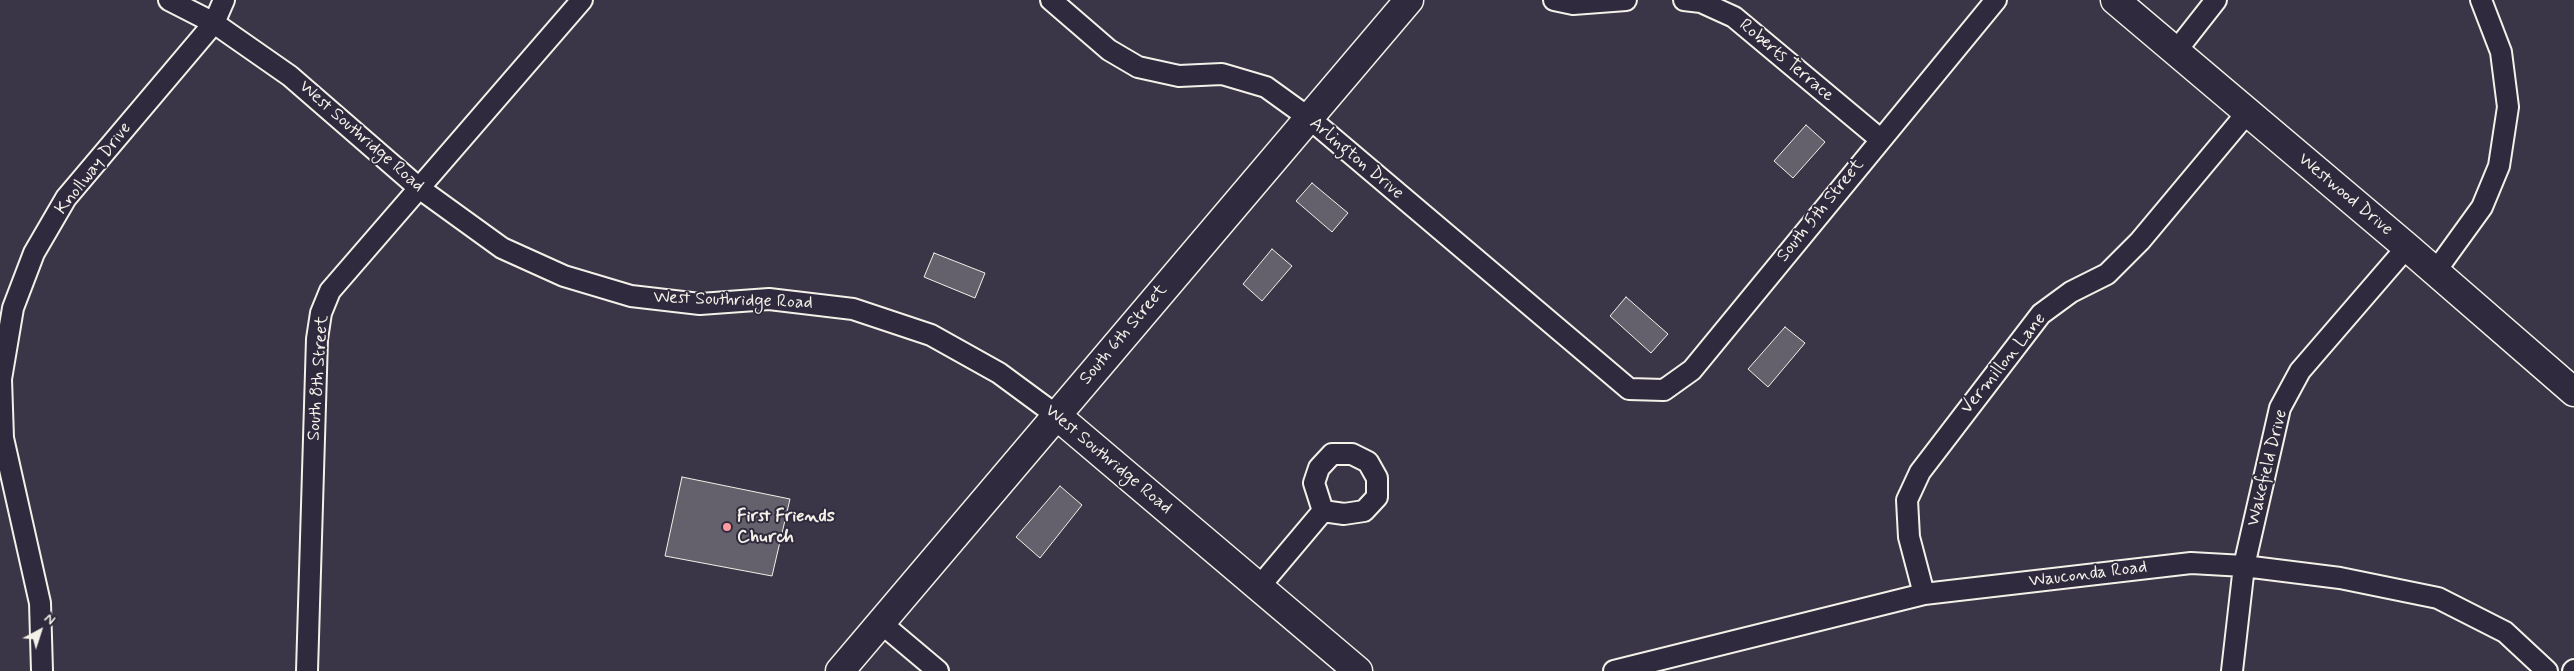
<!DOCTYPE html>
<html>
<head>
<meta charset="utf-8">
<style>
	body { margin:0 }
	#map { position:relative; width:2574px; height:671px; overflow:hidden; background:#3b3647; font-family:Mynerve,sans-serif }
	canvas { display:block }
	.north { position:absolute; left:15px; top:606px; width:50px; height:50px; -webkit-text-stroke:4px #2f2a3d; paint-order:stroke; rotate:40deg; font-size:14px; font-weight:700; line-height:20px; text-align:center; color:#f4f1e8 }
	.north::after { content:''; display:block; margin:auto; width:18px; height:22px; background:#f4f1e8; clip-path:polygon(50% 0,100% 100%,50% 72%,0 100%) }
</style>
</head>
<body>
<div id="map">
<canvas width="2574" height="671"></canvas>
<div class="north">N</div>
</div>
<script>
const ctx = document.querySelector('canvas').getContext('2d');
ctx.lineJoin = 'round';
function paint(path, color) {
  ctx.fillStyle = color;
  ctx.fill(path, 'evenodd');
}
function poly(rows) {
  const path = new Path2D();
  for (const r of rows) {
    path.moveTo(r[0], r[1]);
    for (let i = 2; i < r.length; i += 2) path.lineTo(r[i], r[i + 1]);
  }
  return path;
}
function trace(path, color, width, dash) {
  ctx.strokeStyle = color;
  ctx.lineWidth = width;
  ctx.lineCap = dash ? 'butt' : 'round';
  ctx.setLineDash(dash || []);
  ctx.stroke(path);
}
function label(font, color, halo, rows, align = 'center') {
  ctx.font = font + ' Mynerve,sans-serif';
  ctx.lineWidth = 4;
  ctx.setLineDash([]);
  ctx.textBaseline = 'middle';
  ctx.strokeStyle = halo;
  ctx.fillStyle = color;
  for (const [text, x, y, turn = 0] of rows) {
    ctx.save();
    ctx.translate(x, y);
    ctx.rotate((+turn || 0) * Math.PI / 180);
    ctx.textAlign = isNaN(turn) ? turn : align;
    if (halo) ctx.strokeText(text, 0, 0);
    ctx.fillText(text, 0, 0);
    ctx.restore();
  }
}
const building = poly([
	[1806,125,1825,142,1793,178,1774,161,1806,125],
	[1312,183,1348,213,1332,232,1296,201,1312,183],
	[1272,249,1292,266,1262,301,1243,284,1272,249],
	[934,253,985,273,975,298,924,277,934,253],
	[1626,297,1668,334,1651,353,1610,316,1626,297],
	[1785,327,1805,343,1768,387,1748,369,1785,327],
	[682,477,790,499,772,576,665,556,682,477],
	[1060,486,1082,505,1040,558,1016,537,1060,486]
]);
const street = poly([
	[169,0,214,23,290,76,419,188,502,248,564,276,631,296,700,304,769,299,853,309,931,335,999,373,1056,415],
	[1051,0,1109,50,1138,67,1179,76,1222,74,1266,87,1309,118,1629,389,1664,390,1692,370,1996,0],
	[1554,0,1573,4,1626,0],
	[1684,0,1701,2,1734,17,1880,139],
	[2176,51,2216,0],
	[2435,272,2482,207,2499,166,2508,107,2501,52,2481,0],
	[1259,587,1323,511,1344,514,1364,511,1377,497,1377,478,1368,462,1352,454,1332,454,1319,468,1314,483,1323,511],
	[1924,594,1909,537,1907,500,1920,472,2041,314,2071,292,2107,274,2140,241,2247,113],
	[881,623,938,671],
	[42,671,40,603,3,438,1,379,13,308,34,253,66,198,214,23,224,0],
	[307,671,317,339,321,313,330,291,582,0],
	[1614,671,1924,594,2191,563,2244,566,2340,578,2438,598,2505,632,2547,671],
	[2232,671,2244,566,2280,408,2300,371,2407,247],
	[2573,671,2574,670]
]);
const secondary = poly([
	[2115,0,2407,247,2574,392],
	[1056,415,1358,671],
	[840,671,1409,0]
]);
const markers = [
	[727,527,5,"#ff9aa2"]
];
const streetNames = [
	["Roberts Terrace",1786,61,40],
	["West Southridge Road",361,137,41],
	["Arlington Drive",1356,159,40],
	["Knollway Drive",94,169,-52],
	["Westwood Drive",2345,195,40],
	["South 5th Street",1821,211,-51],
	["West Southridge Road",733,301,2],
	["South 6th Street",1124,335,-50],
	["Vermillon Lane",2004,364,-51],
	["South 8th Street",319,378,-86],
	["West Southridge Road",1108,460,40],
	["Wakefield Drive",2268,468,-76],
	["Wauconda Road",2088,575,-7]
];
const poiNames = [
	["First Friends",737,517],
	["Church",737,538]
];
paint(building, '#65616c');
trace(building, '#f4f1e8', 1);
trace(street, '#f4f1e8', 24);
trace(secondary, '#f4f1e8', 31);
trace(street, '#2f2a3d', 20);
trace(secondary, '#2f2a3d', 28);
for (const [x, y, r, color] of markers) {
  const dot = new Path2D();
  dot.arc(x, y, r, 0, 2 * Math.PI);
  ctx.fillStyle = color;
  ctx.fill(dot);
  trace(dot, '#2f2a3d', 2);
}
label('18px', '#f4f1e8', '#2f2a3d', streetNames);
label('bold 18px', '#f4f1e8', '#2f2a3d', poiNames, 'left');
</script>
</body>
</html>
